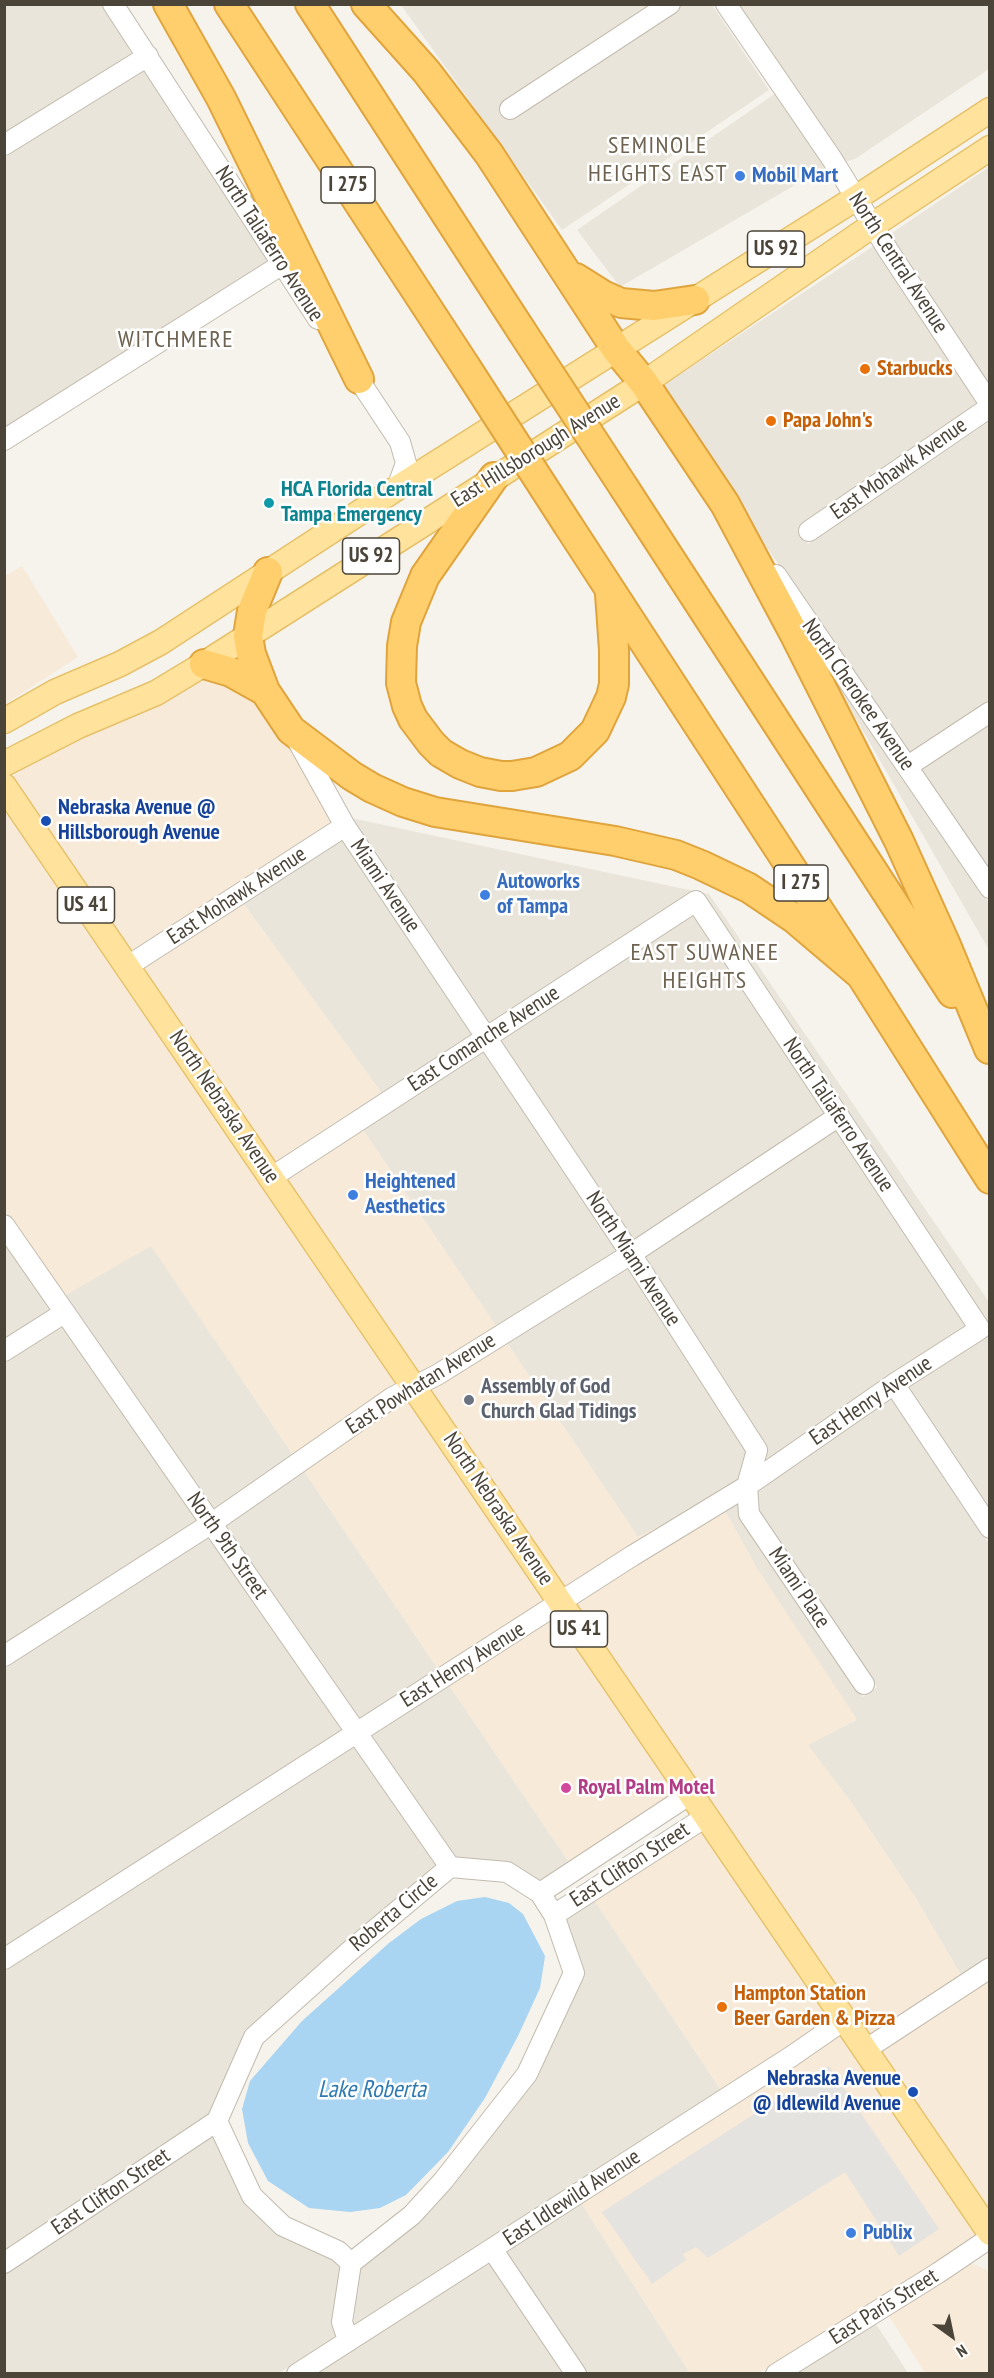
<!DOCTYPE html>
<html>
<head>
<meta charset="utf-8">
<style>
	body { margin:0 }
	#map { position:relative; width:994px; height:2378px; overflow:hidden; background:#f6f3ec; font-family:"PT Sans Narrow",sans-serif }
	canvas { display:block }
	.frame { position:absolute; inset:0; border:6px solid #4b4439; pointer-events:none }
	.north { position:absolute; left:922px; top:2306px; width:60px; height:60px; -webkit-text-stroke:4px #fff; paint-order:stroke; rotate:147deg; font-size:16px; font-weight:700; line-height:24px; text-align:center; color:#4b4439 }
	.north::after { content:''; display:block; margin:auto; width:21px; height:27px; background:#4b4439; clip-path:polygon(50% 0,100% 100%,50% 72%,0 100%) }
</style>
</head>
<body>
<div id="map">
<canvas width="994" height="2378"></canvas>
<div class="frame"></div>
<div class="north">N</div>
</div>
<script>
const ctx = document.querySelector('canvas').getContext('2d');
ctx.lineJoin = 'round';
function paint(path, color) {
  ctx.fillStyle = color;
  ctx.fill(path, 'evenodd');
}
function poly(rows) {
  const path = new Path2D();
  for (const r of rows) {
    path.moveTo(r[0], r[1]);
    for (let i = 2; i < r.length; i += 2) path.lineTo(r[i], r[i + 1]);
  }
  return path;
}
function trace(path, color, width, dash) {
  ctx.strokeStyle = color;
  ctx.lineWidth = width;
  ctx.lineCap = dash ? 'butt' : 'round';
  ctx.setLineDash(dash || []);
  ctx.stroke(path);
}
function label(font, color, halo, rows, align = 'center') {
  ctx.font = font + ' "PT Sans Narrow",sans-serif';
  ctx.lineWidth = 5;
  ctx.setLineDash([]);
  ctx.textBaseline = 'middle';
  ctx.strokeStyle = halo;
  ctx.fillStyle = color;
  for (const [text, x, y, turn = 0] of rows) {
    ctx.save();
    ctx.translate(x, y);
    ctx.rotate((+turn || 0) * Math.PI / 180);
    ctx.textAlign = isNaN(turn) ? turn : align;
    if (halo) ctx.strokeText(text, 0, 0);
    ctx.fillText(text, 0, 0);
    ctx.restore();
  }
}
const residential = poly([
	[5,5,101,5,133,54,5,134],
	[401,5,712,5,769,90,562,230],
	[736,5,989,5,989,69,855,159,844,162],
	[144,70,269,261,5,428,5,157],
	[776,93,826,167,620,287,577,230],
	[989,167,989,388,889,235],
	[875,245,978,402,797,529,808,544,990,420,989,700,910,753,712,469,664,385],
	[813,644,989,903,989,950],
	[989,724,989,872,921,769],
	[351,818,694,891,488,1026],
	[343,839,473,1035,352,1114,351,1112,381,1092,243,903],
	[701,893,709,894,989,1302,989,1327],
	[694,914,826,1112,632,1241,499,1042],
	[484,1052,618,1251,496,1326,363,1130],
	[837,1129,967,1325,881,1381,763,1463,643,1258],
	[4,1241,51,1309,5,1339,4,1339],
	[151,1245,293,1455,213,1510,64,1296],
	[629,1267,747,1451,737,1481,676,1518,638,1537,507,1343],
	[62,1326,199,1520,5,1645,5,1363],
	[989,1334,989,1513,907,1388],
	[892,1398,989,1544,989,1956,961,1975,915,1897,851,1802,807,1745,856,1720,758,1570,725,1511,739,1503,742,1519,863,1697,877,1687,758,1512,756,1492],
	[304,1471,438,1669,358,1719,224,1527],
	[210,1536,343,1729,5,1948,5,1668],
	[449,1685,575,1871,547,1890,454,1858,369,1736],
	[354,1745,437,1864,345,1942,247,2030,210,2113,5,2251,5,1971],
	[586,1888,721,2090,353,2326,360,2269,419,2222,450,2188,535,2079,582,1978,559,1906],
	[213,2135,244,2199,341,2266,337,2336,279,2373,5,2374,5,2275],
	[581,2203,690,2373,587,2373,505,2252],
	[491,2262,566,2374,315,2374,352,2349,359,2348,359,2345],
	[876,2324,908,2373,797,2373]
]);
const commercial = poly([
	[22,566,78,657,5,704,5,576],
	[207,673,247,691,298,760,332,821,130,953,10,778,47,754],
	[4,801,401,1382,293,1455,151,1246,64,1296,5,1210],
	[243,903,381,1092,273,1164,141,969],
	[363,1130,496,1326,417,1374,285,1181],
	[507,1343,638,1537,676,1518,562,1588,428,1390],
	[412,1398,547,1599,438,1669,304,1471,398,1406],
	[725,1511,758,1570,857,1719,808,1745,851,1802,915,1897,961,1975,866,2037,573,1605],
	[559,1615,684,1799,575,1871,449,1685],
	[695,1815,832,2017,721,2090,586,1888],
	[989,1980,989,2218,878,2053],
	[843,2033,979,2233,933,2265,758,2373,690,2373,581,2203],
	[971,2263,987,2270,990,2274,989,2373,925,2373,887,2313]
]);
const parking = poly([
	[829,2066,939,2229,899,2256,845,2172,708,2258,696,2247,683,2254,686,2260,652,2284,602,2212]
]);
const water = poly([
	[485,1897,509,1903,523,1914,545,1956,540,1988,518,2036,485,2098,448,2152,406,2195,380,2208,350,2212,309,2208,268,2181,248,2143,242,2109,250,2081,302,2021,389,1943,421,1919,457,1901]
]);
const minor = poly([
	[113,4,318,319],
	[726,4,832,159,888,250,990,404],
	[510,109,670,4],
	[4,145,148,56],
	[351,368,400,442,406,463,397,488],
	[4,440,281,265],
	[809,531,990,407],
	[776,575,990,888],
	[296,738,345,826,631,1254,757,1450,747,1486,749,1514,864,1684],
	[908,766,990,712],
	[128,966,345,826],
	[4,1225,450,1867],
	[4,1351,64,1313],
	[894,1384,990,1528],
	[4,1656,212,1523,393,1397,437,1375,631,1254,839,1116],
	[540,1893,692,1793],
	[554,1915,707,1816],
	[4,1959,632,1556,747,1486,894,1384,980,1329,696,901,272,1177],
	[865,2050,990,1968],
	[492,2249,576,2374],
	[4,2263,217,2121],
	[348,2340,342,2322,351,2263,412,2215,443,2181,527,2074,574,1973,554,1915,540,1893,507,1872,450,1867,351,1950,254,2037,217,2121,252,2196,283,2226,338,2251,351,2263],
	[297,2374,792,2056,844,2020],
	[776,2374,938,2273,990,2238]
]);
const major = poly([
	[4,721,55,692,120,664,161,642,397,488,856,198,990,110],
	[4,764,78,726,156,693,204,664,644,383,873,225,990,148],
	[4,786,990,2233]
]);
const highway = poly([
	[168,4,221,98,359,379],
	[229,4,466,367],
	[310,4,521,330],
	[366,4,426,71,489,154,616,349,644,383,725,504,796,637,899,841,946,945,989,1049],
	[576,278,603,295,621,303,654,306,695,300],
	[494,477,425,576,406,622,402,646,401,683,407,706,413,719,431,743,441,753,460,764,480,772,501,776,512,776,536,772,570,756,595,731,611,697,614,684,614,650,610,594],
	[625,489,952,993],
	[568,525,861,975,990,1179],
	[268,572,252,611,248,636,251,654,265,691,291,730,352,776,372,788,403,802,435,812,615,841,676,855,701,865,749,888,795,919,861,975],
	[204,664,231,672,265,691]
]);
const highwayBridge = poly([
	[521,330,625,489],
	[466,367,568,525]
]);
const markers = [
	[740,176,6,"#3f7fe0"],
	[865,369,6,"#e8710a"],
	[771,421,6,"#e8710a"],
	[269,503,6,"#0f9aa8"],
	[46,821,6,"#1a4fb4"],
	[485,895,6,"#3f7fe0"],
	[353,1195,6,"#3f7fe0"],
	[469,1400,6,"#6b7280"],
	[566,1788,6,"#d1479c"],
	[722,2007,6,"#e8710a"],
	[913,2092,6,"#1a4fb4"],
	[851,2233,6,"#3f7fe0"]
];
const shields = [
	[348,185,54],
	[776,249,57],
	[371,556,57],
	[801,883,54],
	[86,905,57],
	[579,1629,57]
];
const shieldNames = [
	["I 275",348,185],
	["US 92",776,249],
	["US 92",371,556],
	["I 275",801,883],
	["US 41",86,905],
	["US 41",579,1629]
];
const shopNames = [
	["Mobil Mart",752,176],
	["Autoworks",497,882],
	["of Tampa",497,907],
	["Heightened",365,1182],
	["Aesthetics",365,1207],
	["Publix",863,2233]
];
const streetNames = [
	["North Taliaferro Avenue",269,244,57],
	["North Central Avenue",898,263,57],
	["East Hillsborough Avenue",536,451,-32],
	["East Mohawk Avenue",899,469,-35],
	["North Cherokee Avenue",858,695,55],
	["Miami Avenue",385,886,56],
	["East Mohawk Avenue",237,896,-33],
	["East Comanche Avenue",484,1039,-33],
	["North Nebraska Avenue",224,1107,56],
	["North Taliaferro Avenue",838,1115,56],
	["North Miami Avenue",633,1259,57],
	["East Powhatan Avenue",421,1384,-32],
	["East Henry Avenue",871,1401,-34],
	["North Nebraska Avenue",498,1509,56],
	["North 9th Street",227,1546,55],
	["Miami Place",799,1588,56],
	["East Henry Avenue",463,1665,-32],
	["East Clifton Street",630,1865,-33],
	["Roberta Circle",394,1913,-40],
	["East Clifton Street",111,2192,-34],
	["East Idlewild Avenue",572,2198,-33],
	["East Paris Street",884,2307,-32]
];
const foodNames = [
	["Starbucks",877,369],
	["Papa John's",783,421],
	["Hampton Station",734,1994],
	["Beer Garden & Pizza",734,2019]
];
const cultureNames = [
	["HCA Florida Central",281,490],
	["Tampa Emergency",281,515]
];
const transitNames = [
	["Nebraska Avenue @",58,808],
	["Hillsborough Avenue",58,833],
	["Nebraska Avenue",901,2079,"right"],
	["@ Idlewild Avenue",901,2104,"right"]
];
const worshipNames = [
	["Assembly of God",481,1387],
	["Church Glad Tidings",481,1412]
];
const hotelNames = [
	["Royal Palm Motel",578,1788]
];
const neighbourhoodNames = [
	["SEMINOLE",658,146],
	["HEIGHTS EAST",658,174],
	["WITCHMERE",176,340],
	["EAST SUWANEE",705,953],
	["HEIGHTS",705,981]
];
const waterNames = [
	["Lake Roberta",372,2090]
];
paint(residential, '#eae5da');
paint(commercial, '#f7ead8');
paint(parking, '#e5e3e0');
paint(water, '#a9d4f2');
trace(minor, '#c2bbae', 22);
trace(major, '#e6c16a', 27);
trace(highway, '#e0a43c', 32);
trace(minor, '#fff', 20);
trace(major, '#ffe39c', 24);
trace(highway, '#ffcf6e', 28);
trace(highwayBridge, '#e0a43c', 32, []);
trace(highwayBridge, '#ffcf6e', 28);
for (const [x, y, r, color] of markers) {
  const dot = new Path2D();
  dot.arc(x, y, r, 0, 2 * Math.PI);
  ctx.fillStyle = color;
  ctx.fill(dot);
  trace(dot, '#fff', 2);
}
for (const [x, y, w] of shields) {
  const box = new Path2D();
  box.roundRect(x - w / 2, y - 18, w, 36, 4.5);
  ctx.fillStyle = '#fff';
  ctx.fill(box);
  trace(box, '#4b4439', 1.5);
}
label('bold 21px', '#4b4439', null, shieldNames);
label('bold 22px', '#366cbe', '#fff', shopNames, 'left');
label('22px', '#4b4439', '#fff', streetNames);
label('bold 22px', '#c56008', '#fff', foodNames, 'left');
label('bold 22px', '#0d838f', '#fff', cultureNames, 'left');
label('bold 22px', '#164399', '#fff', transitNames, 'left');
label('bold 22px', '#5b616d', '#fff', worshipNames, 'left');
label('bold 22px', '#b23c85', '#fff', hotelNames, 'left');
ctx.letterSpacing = '1.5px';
label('24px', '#6e6250', '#fff', neighbourhoodNames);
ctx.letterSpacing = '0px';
label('italic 24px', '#2e7ab2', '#fff', waterNames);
</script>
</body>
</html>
